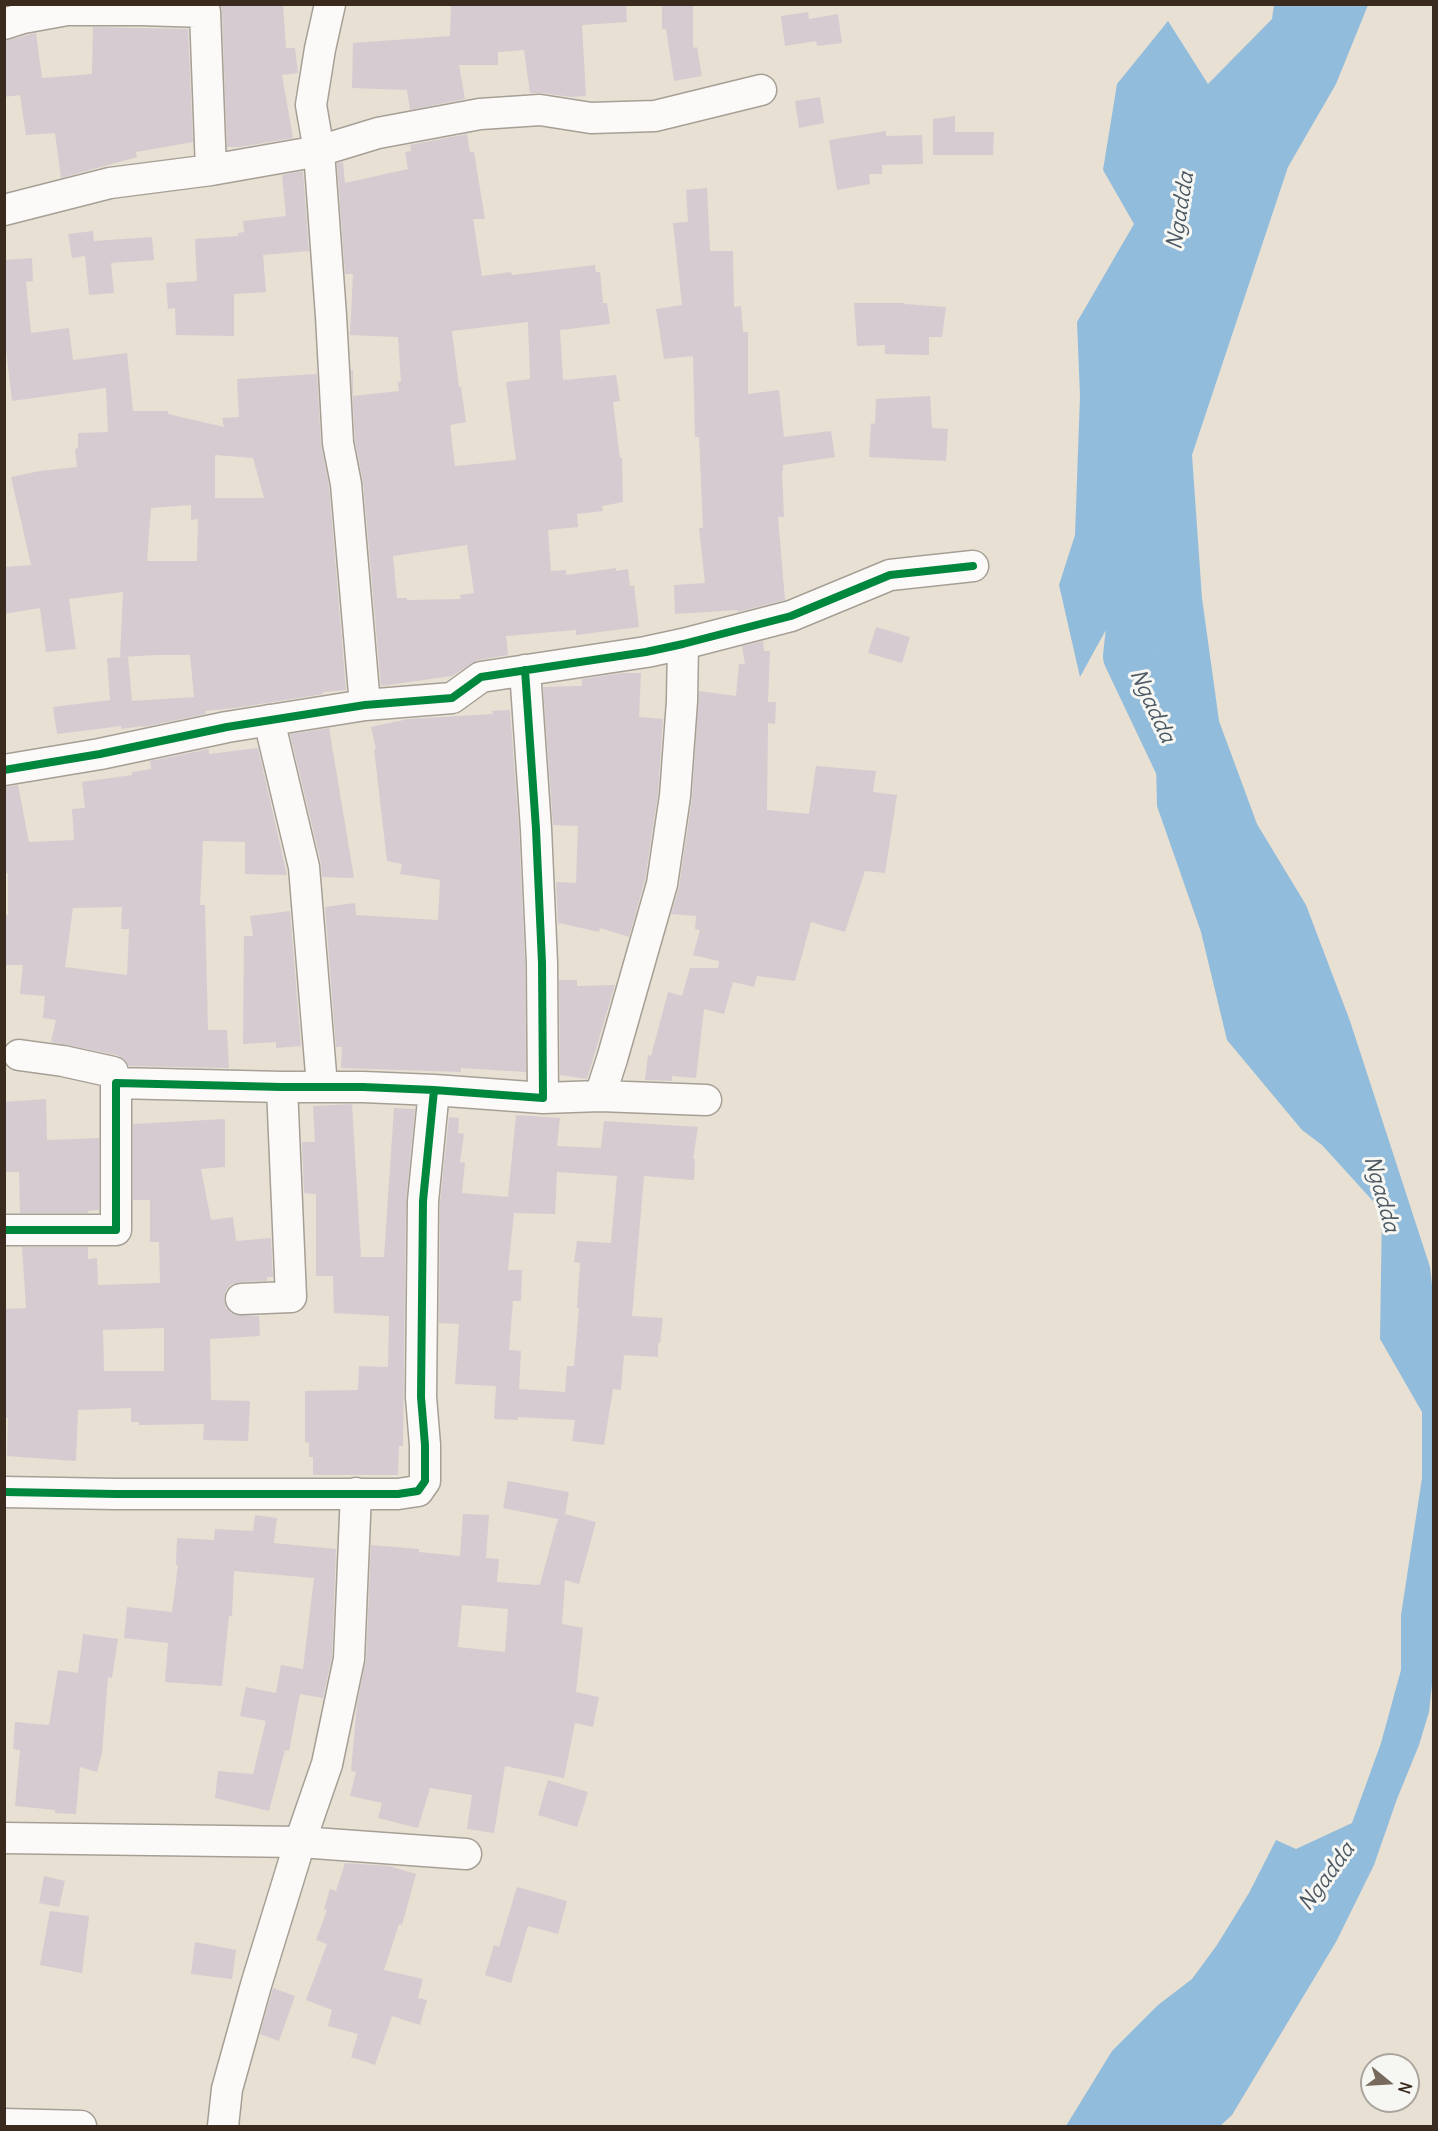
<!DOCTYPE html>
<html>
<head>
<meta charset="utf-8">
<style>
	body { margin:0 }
	#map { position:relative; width:1438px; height:2131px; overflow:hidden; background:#e8e0d2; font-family:Delius,sans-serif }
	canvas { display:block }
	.frame { position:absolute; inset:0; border:6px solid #3b2a1e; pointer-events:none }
	.north { position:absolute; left:1360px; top:2053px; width:60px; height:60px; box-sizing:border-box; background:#f6f6f2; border:2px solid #aba49d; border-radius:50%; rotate:108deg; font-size:16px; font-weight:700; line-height:24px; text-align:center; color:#3b2a1e }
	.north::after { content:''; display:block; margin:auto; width:21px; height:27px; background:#786a5d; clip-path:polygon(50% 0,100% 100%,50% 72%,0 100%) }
</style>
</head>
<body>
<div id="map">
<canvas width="1438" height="2131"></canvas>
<div class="frame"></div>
<div class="north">N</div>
</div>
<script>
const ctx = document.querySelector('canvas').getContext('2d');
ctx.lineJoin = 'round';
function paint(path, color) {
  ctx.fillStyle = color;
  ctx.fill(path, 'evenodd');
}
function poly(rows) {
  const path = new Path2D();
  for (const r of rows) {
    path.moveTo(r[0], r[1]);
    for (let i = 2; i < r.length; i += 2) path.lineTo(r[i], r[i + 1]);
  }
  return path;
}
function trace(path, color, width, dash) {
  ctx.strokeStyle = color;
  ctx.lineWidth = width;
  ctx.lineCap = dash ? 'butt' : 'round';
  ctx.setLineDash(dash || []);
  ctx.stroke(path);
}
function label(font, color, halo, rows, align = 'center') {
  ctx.font = font + ' Delius,sans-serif';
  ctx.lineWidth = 6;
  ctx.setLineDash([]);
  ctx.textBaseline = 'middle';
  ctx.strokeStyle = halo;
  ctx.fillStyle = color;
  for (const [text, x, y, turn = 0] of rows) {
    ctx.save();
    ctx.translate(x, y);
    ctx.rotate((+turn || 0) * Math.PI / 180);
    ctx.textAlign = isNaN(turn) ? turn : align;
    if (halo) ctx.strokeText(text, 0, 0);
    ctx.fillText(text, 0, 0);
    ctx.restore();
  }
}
const water = poly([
	[1274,5,1368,5,1336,84,1288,167,1192,455,1202,598,1219,721,1257,824,1306,905,1350,1021,1430,1267,1434,1303,1433,1675,1429,1712,1419,1745,1397,1799,1374,1865,1336,1942,1232,2115,1220,2126,1066,2126,1112,2051,1158,2005,1192,1979,1217,1945,1249,1893,1276,1840,1296,1849,1352,1823,1381,1743,1401,1670,1401,1615,1422,1478,1422,1412,1380,1339,1382,1211,1322,1145,1302,1130,1227,1040,1201,932,1157,806,1151,548,1080,677,1059,585,1075,535,1080,396,1077,322,1134,224,1103,170,1117,84,1168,21,1208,84,1272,19]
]);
const river = poly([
	[1145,505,1128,656,1184,774]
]);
const building = poly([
	[220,4,283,4,286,48,295,48,298,73,282,75,293,138,240,147,227,147,222,11],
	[451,4,626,4,627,22,582,25,586,96,571,97,543,93,530,93,524,50,498,52,498,65,459,65,465,99,410,110,407,90,352,88,353,43,450,36],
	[662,4,693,4,693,48,697,47,702,76,674,81,666,29,662,29],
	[808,12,809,19,838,14,842,43,817,46,816,41,785,46,781,16],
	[93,27,188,29,193,142,136,152,137,157,61,178,55,133,26,135,20,95,4,97,4,41,36,33,42,78,92,74],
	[820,97,824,123,799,128,795,101],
	[955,116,955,132,994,132,993,155,933,155,933,119],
	[886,131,886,136,922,135,923,164,882,165,882,174,869,174,870,184,837,190,829,140],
	[467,134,470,152,474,152,485,219,473,219,482,276,511,272,512,275,595,265,596,272,600,272,603,303,607,303,610,324,560,330,563,380,616,375,620,401,613,402,620,458,622,458,623,502,602,506,603,511,577,514,578,527,548,530,551,571,566,570,566,575,616,568,616,571,628,569,630,586,634,585,639,627,576,635,576,630,506,636,508,655,478,660,452,676,381,686,363,482,355,441,351,371,353,370,353,396,399,391,398,382,401,382,398,337,350,335,353,274,345,274,337,163,343,162,345,183,408,169,405,152,411,151,410,145],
	[528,322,530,379,506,382,516,460,455,466,450,425,466,422,461,387,459,387,452,331],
	[467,545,474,593,460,595,461,599,407,600,407,598,397,598,393,556],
	[303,171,309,251,263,255,266,292,234,294,234,336,176,335,175,308,168,309,166,283,197,281,195,239,238,236,238,233,244,232,243,221,286,216,282,175],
	[707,188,710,251,733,251,734,307,741,306,743,332,748,332,748,394,779,390,784,437,831,431,835,457,783,465,783,471,782,471,784,517,778,517,785,600,738,612,737,610,675,614,674,585,705,583,699,528,703,528,699,437,695,437,693,356,664,359,656,309,682,305,673,223,688,222,686,190],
	[93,231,94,241,152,237,154,260,111,263,114,293,89,295,85,256,72,258,68,234],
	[32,258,33,281,26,282,31,333,69,328,73,360,127,353,133,411,168,411,168,414,224,427,222,418,239,417,237,379,317,374,321,444,329,486,346,690,323,692,323,694,235,708,205,711,206,714,143,727,143,726,121,729,121,726,57,734,53,707,110,700,107,658,128,657,132,701,194,697,190,655,156,655,120,657,123,592,69,599,76,649,46,652,40,608,4,614,4,567,31,565,11,477,40,471,77,467,75,449,78,448,78,433,108,432,106,388,12,401,4,332,4,260],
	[215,455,253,458,264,498,215,498],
	[191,505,191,520,198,519,197,561,147,561,151,508],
	[854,303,904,303,905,304,946,307,942,337,929,337,929,355,885,354,885,345,857,346],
	[930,396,932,428,948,429,946,461,869,457,871,423,875,424,876,399],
	[876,627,910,637,902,663,868,653],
	[763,641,764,651,770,651,768,702,776,702,775,724,768,723,767,810,809,814,816,766,876,771,873,792,897,795,885,873,865,871,845,932,811,922,795,981,757,976,754,987,733,982,724,1014,704,1009,696,1078,672,1076,672,1081,645,1080,648,1055,651,1056,668,992,682,996,690,968,718,968,719,961,693,955,700,930,695,929,696,916,671,914,679,887,692,799,699,691,736,696,739,664,745,664,742,646],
	[622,673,641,673,639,717,663,719,658,794,645,880,629,937,600,928,599,932,559,923,558,925,556,882,576,883,578,826,553,825,543,687,582,686,582,679],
	[510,710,519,830,525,963,526,1072,461,1068,461,1072,341,1068,342,1047,336,1047,325,907,355,903,356,915,438,920,440,880,400,874,402,864,387,861,374,749,376,749,371,727,408,719,493,714,492,711],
	[329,728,354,878,322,877,321,863,290,734],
	[258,748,287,875,245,874,245,842,203,841,200,905,205,905,208,1030,227,1030,229,1068,129,1066,124,1059,117,1055,51,1042,56,1020,43,1018,45,996,20,994,23,965,4,965,4,915,8,915,8,873,4,873,4,787,18,785,29,842,74,840,72,809,85,808,82,782,132,775,132,772,151,769,150,761,209,749,209,754],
	[122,907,121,929,129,929,127,975,65,967,73,908],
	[290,911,301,1046,276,1048,276,1042,243,1044,244,936,253,936,250,916],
	[559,980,577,980,577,986,615,985,587,1079,560,1075],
	[46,1099,47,1140,99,1138,99,1210,88,1211,88,1213,20,1213,19,1172,4,1172,4,1102],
	[352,1104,361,1257,384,1257,394,1108,415,1109,406,1201,403,1446,399,1446,398,1475,313,1475,313,1457,309,1457,309,1443,305,1442,305,1391,358,1390,359,1366,388,1367,389,1316,334,1313,333,1276,316,1276,316,1194,304,1193,302,1142,315,1142,313,1106],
	[516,1115,560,1118,557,1146,601,1148,604,1121,698,1127,693,1159,695,1159,694,1180,644,1176,632,1316,663,1318,660,1343,658,1343,658,1357,624,1355,621,1390,613,1389,604,1445,572,1441,575,1420,518,1417,518,1420,494,1419,496,1386,455,1384,459,1324,439,1323,440,1202,449,1117,459,1118,458,1133,464,1134,460,1162,465,1163,462,1193,508,1197],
	[557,1172,617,1176,611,1243,577,1241,574,1262,580,1263,577,1308,579,1308,574,1366,567,1366,565,1392,519,1389,521,1351,509,1350,513,1301,521,1301,522,1270,508,1270,514,1213,555,1214],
	[225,1119,225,1167,201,1169,211,1220,233,1217,236,1241,271,1238,273,1277,267,1277,267,1281,240,1282,232,1284,226,1290,224,1299,226,1308,234,1314,259,1316,260,1336,210,1339,211,1400,250,1401,248,1441,203,1440,204,1424,139,1425,139,1422,131,1422,131,1408,78,1410,76,1461,7,1456,8,1418,4,1418,4,1309,26,1308,22,1247,88,1247,88,1259,97,1258,98,1285,160,1283,159,1242,150,1242,150,1200,133,1200,133,1124],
	[164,1328,164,1371,104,1371,103,1330],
	[508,1481,569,1492,565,1514,596,1522,579,1584,565,1580,562,1624,583,1628,576,1692,599,1697,593,1727,575,1723,564,1778,505,1766,494,1833,467,1829,472,1795,430,1788,418,1828,378,1818,382,1803,350,1796,356,1772,351,1771,357,1704,366,1660,371,1545,419,1549,419,1552,460,1556,463,1514,489,1515,486,1558,499,1559,497,1582,538,1585,540,1584,558,1519,503,1508],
	[462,1605,508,1609,505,1652,458,1647],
	[255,1515,277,1518,274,1543,336,1549,332,1657,323,1698,300,1694,289,1751,285,1750,269,1811,215,1798,218,1771,253,1774,266,1721,240,1716,246,1687,276,1693,281,1665,303,1669,314,1578,234,1571,232,1616,229,1616,222,1686,165,1682,168,1643,124,1638,127,1607,172,1612,178,1565,176,1565,177,1538,214,1540,215,1529,253,1531],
	[83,1634,118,1639,112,1678,108,1677,102,1753,97,1772,80,1767,76,1814,55,1813,55,1810,15,1806,20,1750,13,1749,15,1722,49,1725,58,1670,78,1673],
	[548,1780,588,1792,577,1827,538,1815],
	[345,1863,389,1866,416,1874,402,1925,399,1924,384,1970,423,1979,418,1998,427,2000,420,2025,392,2016,375,2065,351,2057,358,2034,328,2026,332,2010,306,2000,327,1944,316,1940,327,1910,324,1909,330,1889,336,1891],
	[44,1876,65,1881,59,1907,39,1903],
	[517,1887,567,1901,558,1934,528,1926,511,1983,485,1975,494,1945,499,1947],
	[50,1911,89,1916,82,1973,40,1965],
	[195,1942,236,1950,232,1979,191,1974],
	[273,1988,295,1996,279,2041,260,2034]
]);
const street = poly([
	[330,4,320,49,311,105,319,151,331,316,338,443,346,484,365,705],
	[4,24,23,18,67,10,141,10,205,12,211,170],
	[4,210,110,183,211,170,319,151,378,133,480,114,540,110,591,118,655,116,761,90],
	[269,720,304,867,322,1086],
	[4,770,100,754,227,727,365,705,452,698,481,677,646,652,683,644,791,616,890,575,973,566],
	[19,1055,63,1061,113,1072,116,1083],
	[600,1096,706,1100],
	[543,1098,600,1096,612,1059,662,884,675,796,682,701,683,644],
	[4,1230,116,1230,116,1083,282,1087,363,1087,434,1090,543,1098,542,963,536,829,525,670],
	[241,1299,291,1297,282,1087],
	[4,1492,116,1494,398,1494,418,1491,425,1481,425,1445,421,1397,423,1201,434,1090],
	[4,1838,300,1842,466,1854],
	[4,2124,81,2126],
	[223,2126,227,2089,256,1985,300,1842,327,1764,349,1659,356,1493]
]);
const cycleway = poly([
	[4,770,100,754,227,727,365,705,452,698,481,677,646,652,683,644,791,616,890,575,973,566],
	[4,1230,116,1230,116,1083,282,1087,363,1087,434,1090,543,1098,542,963,536,829,525,670],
	[4,1492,116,1494,398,1494,418,1491,425,1481,425,1445,421,1397,423,1201,434,1090]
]);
const waterNames = [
	["Ngadda",1181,211,-81],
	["Ngadda",1152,706,65],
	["Ngadda",1381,1194,74],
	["Ngadda",1327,1877,-54]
];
paint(water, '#92bcdc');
trace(river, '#92bcdc', 50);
paint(building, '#d6cbd1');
trace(street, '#a69f96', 33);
trace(street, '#fcfaf8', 30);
trace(cycleway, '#00873e', 8);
label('italic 22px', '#4c5862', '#f6f6f2', waterNames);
</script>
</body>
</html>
